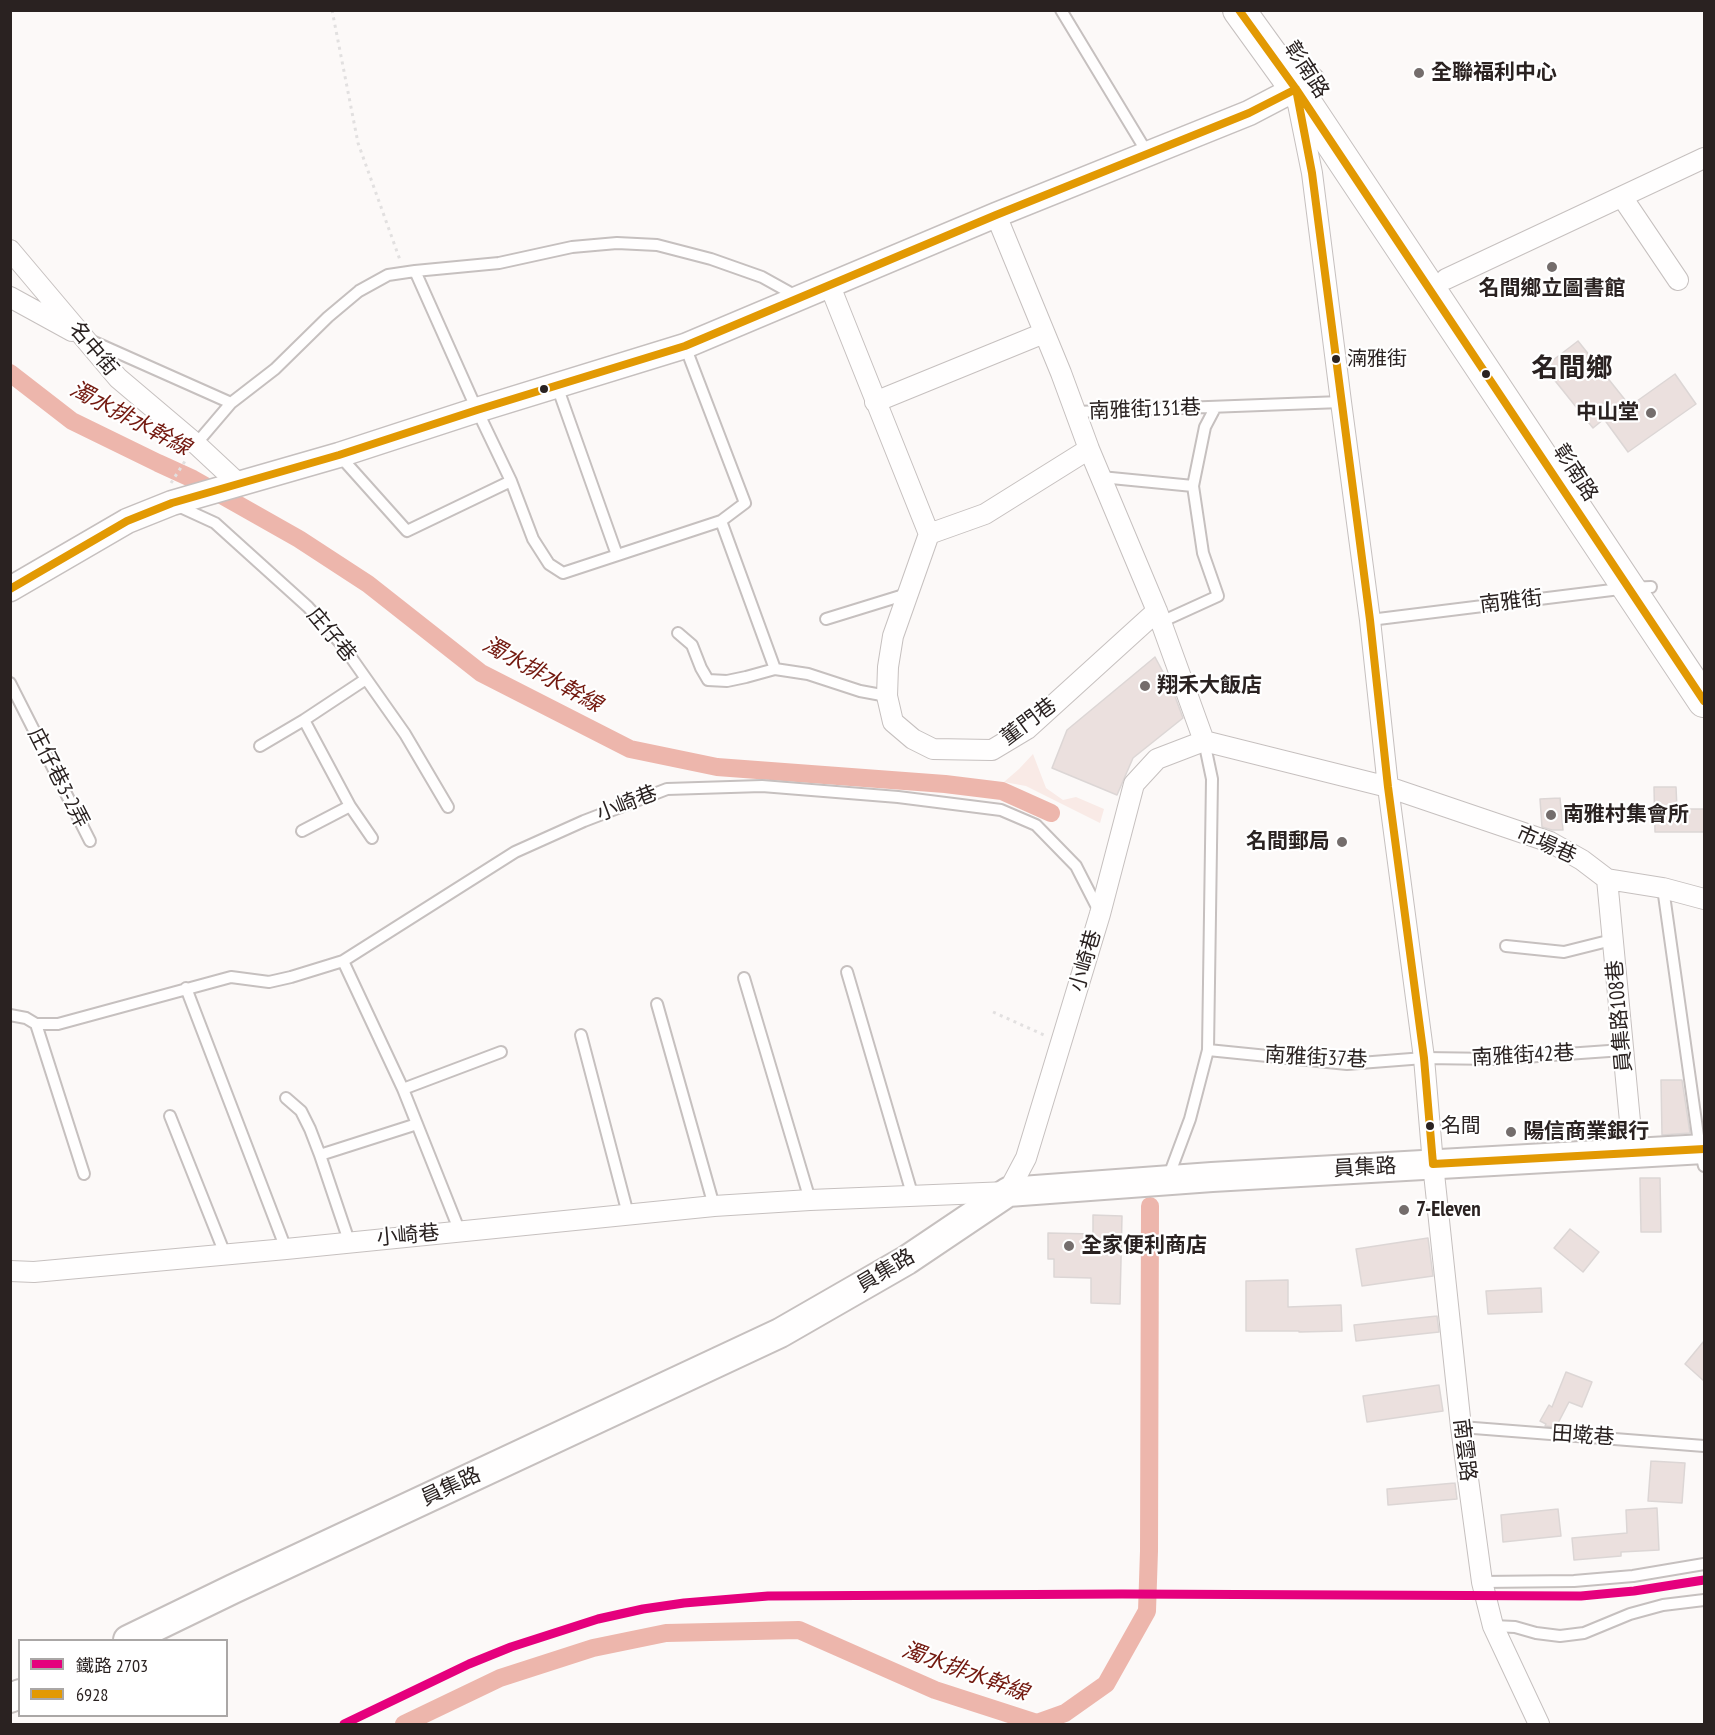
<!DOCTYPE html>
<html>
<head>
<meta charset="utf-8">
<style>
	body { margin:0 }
	#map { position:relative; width:1715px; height:1735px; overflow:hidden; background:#fcf9f8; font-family:"PT Sans Narrow","Noto Sans TC",sans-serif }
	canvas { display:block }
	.frame { position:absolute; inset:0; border:12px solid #2a2221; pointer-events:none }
	.legend { position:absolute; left:18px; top:1639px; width:210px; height:78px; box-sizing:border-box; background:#fff; border:2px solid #aaa7a6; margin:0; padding:8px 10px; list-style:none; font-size:18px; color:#2a2221 }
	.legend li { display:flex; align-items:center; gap:12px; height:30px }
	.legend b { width:30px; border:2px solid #aaa7a6 }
</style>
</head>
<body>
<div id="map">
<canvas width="1715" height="1735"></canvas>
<div class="frame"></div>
<ul class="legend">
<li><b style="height:8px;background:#e5007d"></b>鐵路 2703</li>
<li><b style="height:8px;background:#e29903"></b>6928</li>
</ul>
</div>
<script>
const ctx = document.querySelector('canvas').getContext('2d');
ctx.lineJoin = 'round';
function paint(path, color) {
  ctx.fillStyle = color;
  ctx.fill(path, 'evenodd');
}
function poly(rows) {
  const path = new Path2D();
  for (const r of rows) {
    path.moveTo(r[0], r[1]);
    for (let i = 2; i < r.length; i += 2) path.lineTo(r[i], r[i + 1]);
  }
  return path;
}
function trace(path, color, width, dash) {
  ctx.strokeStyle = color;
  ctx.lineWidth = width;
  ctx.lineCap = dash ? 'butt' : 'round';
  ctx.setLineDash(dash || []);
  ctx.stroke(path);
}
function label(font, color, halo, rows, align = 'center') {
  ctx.font = font + ' "PT Sans Narrow","Noto Sans TC",sans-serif';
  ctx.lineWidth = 4.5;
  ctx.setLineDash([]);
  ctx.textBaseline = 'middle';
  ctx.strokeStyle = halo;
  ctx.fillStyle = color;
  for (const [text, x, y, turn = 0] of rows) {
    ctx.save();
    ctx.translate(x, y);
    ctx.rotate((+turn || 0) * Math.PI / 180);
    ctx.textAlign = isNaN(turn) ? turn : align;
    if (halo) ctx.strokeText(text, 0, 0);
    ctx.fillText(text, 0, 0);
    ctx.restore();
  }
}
const green = poly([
	[1033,754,1046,788,1063,800,1076,797,1104,809,1100,823,1026,786,1004,782,1019,769]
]);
const canal = poly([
	[10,373,72,421,158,463,193,479,299,539,368,584,481,673,630,749,717,767,945,784,1002,791,1051,813],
	[404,1724,500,1678,593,1648,666,1633,799,1630,935,1690,1037,1723,1065,1713,1106,1684,1147,1611,1149,1551,1150,1206]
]);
const building = poly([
	[1578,341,1630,406,1675,374,1696,404,1628,452,1604,419,1593,428,1544,367,1578,341],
	[1155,657,1173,691,1183,718,1133,758,1117,795,1052,768,1067,730,1155,657],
	[1654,787,1676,787,1677,809,1704,809,1704,832,1655,832,1654,787],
	[1560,798,1563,830,1552,830,1542,827,1540,799,1560,798],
	[1661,1080,1682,1080,1690,1133,1662,1135,1661,1080],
	[1640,1178,1660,1178,1661,1232,1641,1232,1640,1178],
	[1093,1215,1122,1216,1120,1304,1091,1303,1091,1278,1054,1277,1054,1259,1048,1259,1048,1233,1093,1234,1093,1215],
	[1570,1229,1599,1252,1583,1272,1554,1248,1570,1229],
	[1428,1238,1433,1276,1362,1286,1356,1249,1428,1238],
	[1288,1280,1288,1307,1341,1305,1342,1331,1299,1332,1299,1331,1246,1331,1246,1281,1288,1280],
	[1541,1288,1542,1312,1488,1314,1486,1291,1541,1288],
	[1437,1316,1439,1332,1356,1341,1354,1325,1437,1316],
	[1704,1341,1704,1381,1685,1364,1704,1341],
	[1566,1372,1592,1382,1582,1407,1569,1402,1556,1427,1545,1426,1546,1424,1540,1421,1549,1405,1552,1407,1566,1372],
	[1439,1385,1443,1411,1367,1422,1363,1396,1439,1385],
	[1651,1461,1685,1463,1682,1503,1648,1501,1651,1461],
	[1455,1483,1457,1499,1388,1505,1387,1489,1455,1483],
	[1657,1508,1659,1550,1621,1552,1621,1556,1574,1560,1572,1538,1627,1533,1626,1510,1657,1508],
	[1558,1509,1561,1536,1503,1542,1501,1515,1558,1509]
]);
const path = poly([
	[332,10,358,143,400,260],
	[171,483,187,458],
	[993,1012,1044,1035]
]);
const service = poly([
	[1061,10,1148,154],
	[415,271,477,410,511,481,533,539,549,564,563,573,721,521,745,503,685,346],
	[94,342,231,403],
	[557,386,617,555],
	[1076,412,1341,402],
	[196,444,231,403,275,369,328,317,359,291,388,275,415,271,499,263,572,247,617,243,657,245,711,259,762,277,798,297],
	[339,455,407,531,511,481],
	[1101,477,1193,486],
	[178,506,215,523,308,607,343,646,405,734,448,807],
	[721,521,775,669],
	[826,619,907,594],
	[1370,620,1628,588,1651,587],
	[1161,622,1218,596,1203,553,1193,486,1205,427,1215,408],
	[678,633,692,645,701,668,708,680,727,681,746,677,775,669,808,674,860,691,887,696],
	[10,683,90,841],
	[304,720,350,806,372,838],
	[260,746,304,720,366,679],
	[302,831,350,806],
	[1663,888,1700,1150,1704,1166],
	[1506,946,1564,952,1612,940],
	[343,961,403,1089,460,1232],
	[847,972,913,1197],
	[744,978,810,1200],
	[186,988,286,1249],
	[657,1004,714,1206],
	[10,1015,26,1018,36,1024,58,1024,231,977,269,982,291,977,343,961,515,852,584,821,667,789,762,786,898,797,1001,810,1036,825,1076,866,1099,911],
	[36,1024,84,1174],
	[581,1035,628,1214],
	[1208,1050,1347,1064,1424,1058,1496,1059,1623,1050],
	[403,1089,501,1052],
	[286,1098,301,1111,310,1129,320,1155],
	[170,1116,225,1254],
	[1168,1178,1190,1119,1208,1050,1212,779,1204,741],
	[349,1241,320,1155,417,1124],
	[1461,1427,1704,1446],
	[1482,1582,1574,1581,1633,1576,1704,1564],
	[1493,1626,1515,1627,1536,1633,1560,1636,1584,1633,1630,1614,1663,1605,1704,1600]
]);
const minor = poly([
	[1298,104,1312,173,1341,402,1370,620,1388,787,1424,1058,1433,1164,1461,1427,1482,1582,1493,1626,1539,1724],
	[1622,197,1678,280],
	[996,215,1061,373,1089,449,1157,611,1204,741],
	[10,250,118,378,196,444,240,485],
	[1446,279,1704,158],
	[830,286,929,534,893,636,888,667,887,696,893,722,913,739,933,749,992,750,1027,729,1157,611],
	[10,297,72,331],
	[875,402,1044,333],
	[929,534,985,514,1089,449],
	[1204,741,1388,787,1550,842,1582,860,1607,879,1663,888,1704,899],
	[1607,879,1633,1153],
	[10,1271,34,1272,286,1249,714,1206,810,1200,1008,1192,1026,1158,1100,914,1134,784,1157,759,1204,741]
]);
const tertiary = poly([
	[10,589,127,521,172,503,339,455,477,410,685,346,996,215,1249,113,1312,80]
]);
const secondary = poly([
	[128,1640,233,1589,780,1333,907,1260,1008,1192,1212,1177,1704,1149],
	[10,1698,20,1694]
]);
const primary = poly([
	[1239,10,1296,89,1704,701]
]);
const bus1 = poly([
	[1239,10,1296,89,1704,701],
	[1296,89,1312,173,1370,620,1388,787,1424,1058,1433,1164],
	[10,589,127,521,172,503,339,455,477,410,685,346,996,215,1249,113,1296,89],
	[1433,1164,1704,1149]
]);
const rail1 = poly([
	[344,1724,469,1664,511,1647,598,1619,643,1609,684,1603,768,1596,1122,1594,1581,1596,1634,1591,1704,1580]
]);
const markers = [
	[1419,73,6,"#746d6c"],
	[1552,267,6,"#746d6c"],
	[1336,359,5,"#2a2221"],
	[1486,374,5,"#2a2221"],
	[544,389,5,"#2a2221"],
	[1651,413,6,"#746d6c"],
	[1145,686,6,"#746d6c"],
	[1551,815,6,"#746d6c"],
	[1342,842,6,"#746d6c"],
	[1430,1126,5,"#2a2221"],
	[1511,1132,6,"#746d6c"],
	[1404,1210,6,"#746d6c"],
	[1069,1246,6,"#746d6c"]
];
const busNames = [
	["湳雅街",1347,359],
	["名間",1441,1126]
];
const streetNames = [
	["彰南路",1306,70,57],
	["名中街",93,349,50],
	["南雅街131巷",1145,410,-2],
	["彰南路",1575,473,57],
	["南雅街",1511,602,-7],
	["庄仔巷",331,635,50],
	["董門巷",1029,722,-37],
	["庄仔巷3-2弄",58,778,63],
	["小崎巷",627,804,-21],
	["市場巷",1546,845,24],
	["小崎巷",1086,961,-74],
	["員集路108巷",1620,1016,-95],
	["南雅街42巷",1523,1056,-3],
	["南雅街37巷",1316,1058,3],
	["員集路",1365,1168,-3],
	["小崎巷",408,1236,-5],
	["員集路",886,1271,-31],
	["田墘巷",1583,1436,4],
	["南雲路",1464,1450,83],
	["員集路",451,1487,-25]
];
const poiNames = [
	["全聯福利中心",1431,73],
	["名間鄉立圖書館",1552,289,"center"],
	["中山堂",1639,413,"right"],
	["翔禾大飯店",1157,686],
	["南雅村集會所",1563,815],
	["名間郵局",1330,842,"right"],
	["陽信商業銀行",1523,1132],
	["7-Eleven",1416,1210],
	["全家便利商店",1081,1246]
];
const waterNames = [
	["濁水排水幹線",130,419,28],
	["濁水排水幹線",542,675,29],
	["濁水排水幹線",965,1672,20]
];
const districtNames = [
	["名間鄉",1572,369]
];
paint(green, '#f9eae6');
trace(canal, '#edb6ac', 18);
paint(building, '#ebe0de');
trace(building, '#dcd6d5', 1.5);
trace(service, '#c6c0bf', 14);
trace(minor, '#c6c0bf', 22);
trace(tertiary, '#c6c0bf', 27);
trace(secondary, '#c6c0bf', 32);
trace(primary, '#c6c0bf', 34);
trace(path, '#e2e0e0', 3, [3, 4.5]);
trace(service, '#fffefe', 10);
trace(minor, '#fffefe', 20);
trace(tertiary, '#fffefe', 24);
trace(secondary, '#fffefe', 28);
trace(primary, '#fffefe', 32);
trace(bus1, '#e29903', 8);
trace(rail1, '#e5007d', 9);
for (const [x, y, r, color] of markers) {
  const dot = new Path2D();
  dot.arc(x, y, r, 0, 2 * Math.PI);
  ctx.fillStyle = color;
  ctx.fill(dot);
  trace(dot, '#fff', 2);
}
label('20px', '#2a2221', '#fff', busNames, 'left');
label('21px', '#2a2221', '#fff', streetNames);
label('bold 21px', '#2a2221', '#fff', poiNames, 'left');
label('italic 22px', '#73190f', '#fff', waterNames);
label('bold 27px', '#2a2221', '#fff', districtNames);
</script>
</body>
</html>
